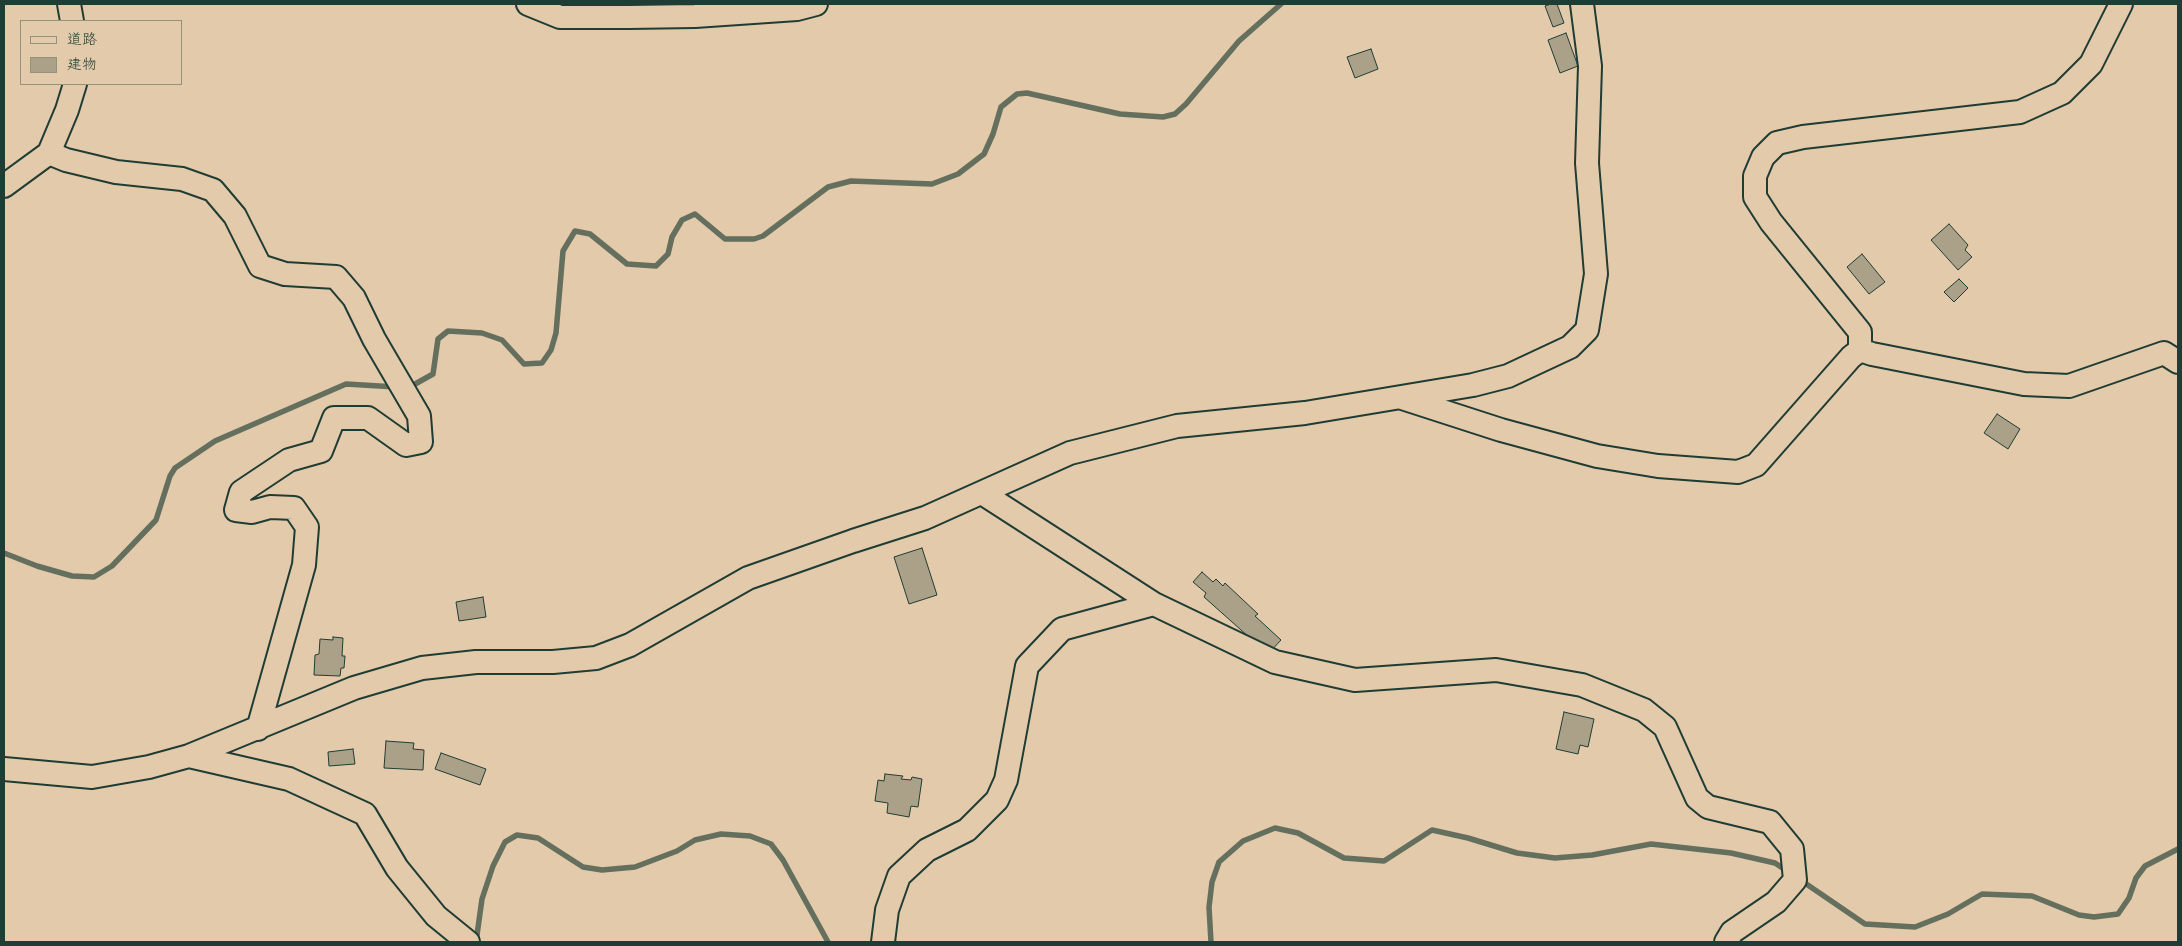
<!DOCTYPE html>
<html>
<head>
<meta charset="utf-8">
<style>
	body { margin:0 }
	#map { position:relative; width:2182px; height:946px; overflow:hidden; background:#e3caab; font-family:Kalam,"Klee One",sans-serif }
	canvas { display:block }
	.frame { position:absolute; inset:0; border:5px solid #1f3d34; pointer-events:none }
	.legend { position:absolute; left:20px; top:20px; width:162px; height:65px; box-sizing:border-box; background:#e3caab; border:1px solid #95927b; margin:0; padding:6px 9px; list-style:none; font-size:15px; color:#1f3d34 }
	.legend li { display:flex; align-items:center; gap:10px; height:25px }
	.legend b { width:25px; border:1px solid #95927b }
</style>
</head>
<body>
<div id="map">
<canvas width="2182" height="946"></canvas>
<div class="frame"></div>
<ul class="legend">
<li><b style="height:6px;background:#e3caab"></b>道路</li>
<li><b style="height:14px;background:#aaa188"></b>建物</li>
</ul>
</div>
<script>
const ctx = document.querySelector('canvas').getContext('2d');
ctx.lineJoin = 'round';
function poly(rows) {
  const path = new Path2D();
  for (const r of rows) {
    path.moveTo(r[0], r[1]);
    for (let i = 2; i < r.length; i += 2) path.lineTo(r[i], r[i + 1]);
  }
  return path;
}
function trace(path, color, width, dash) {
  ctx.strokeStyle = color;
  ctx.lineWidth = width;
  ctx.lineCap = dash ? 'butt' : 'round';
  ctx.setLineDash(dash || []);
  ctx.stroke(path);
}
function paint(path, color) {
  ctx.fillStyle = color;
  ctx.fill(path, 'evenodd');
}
const stream = poly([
	[408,388,433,374,438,339,448,331,482,333,502,340,524,364,542,363,551,350,556,333,563,251,575,231,590,234,627,264,656,266,668,254,672,237,682,220,695,214,725,239,754,239,763,236,828,187,851,181,932,184,958,174,984,154,993,134,1001,107,1017,94,1027,93,1120,114,1163,117,1175,114,1186,104,1239,41,1281,4],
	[4,553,37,566,72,576,94,577,112,566,156,520,170,476,175,468,215,441,346,384,396,387],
	[1799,879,1865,924,1915,927,1948,914,1982,894,2032,896,2079,915,2094,917,2118,914,2129,898,2136,878,2145,866,2178,849],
	[476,942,482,899,493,866,505,842,517,835,538,838,583,867,602,870,635,867,677,851,695,840,721,834,750,836,771,844,783,860,828,942],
	[1211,942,1209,907,1212,882,1219,862,1243,841,1275,828,1298,833,1344,858,1384,861,1432,830,1468,838,1517,853,1555,858,1592,855,1651,844,1731,853,1775,863,1787,871]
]);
const building = poly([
	[1551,4,1557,4,1564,23,1553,27,1545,6,1551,4],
	[1566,33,1578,66,1560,73,1548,40,1566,33],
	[1371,49,1378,69,1355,78,1347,57,1371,49],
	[1949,224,1968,245,1965,250,1972,257,1958,270,1931,240,1949,224],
	[1862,254,1885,282,1869,294,1847,267,1862,254],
	[1959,279,1968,288,1954,302,1944,292,1959,279],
	[1997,414,2020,429,2008,449,1984,433,1997,414],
	[922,548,937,595,909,604,894,557,922,548],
	[1202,572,1213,582,1216,579,1223,586,1225,583,1258,614,1255,616,1281,640,1268,654,1204,597,1206,593,1193,582,1202,572],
	[483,597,486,617,459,621,456,602,483,597],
	[333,637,343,638,342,656,345,656,344,668,341,668,340,676,314,675,315,655,319,654,320,639,333,640,333,637],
	[1564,712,1594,719,1588,747,1580,745,1578,754,1556,749,1564,712],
	[386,741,414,743,413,749,424,750,423,770,384,768,386,741],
	[353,749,355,764,329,766,328,752,353,749],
	[441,753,486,769,480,785,435,769,441,753],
	[885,774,903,776,901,779,911,780,912,777,922,779,918,807,911,806,909,817,887,813,888,803,875,801,878,780,884,781,885,774]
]);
const minor = poly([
	[69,4,72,21],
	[528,4,560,17,629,17,695,16,797,9,816,4],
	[49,153,66,160,116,172,182,179,213,190,235,216,260,266,285,274,336,277,354,298,374,339,419,416,421,442,406,445,368,418,334,418,321,451,289,460,241,492,236,510,252,512,270,507,294,508,307,527,304,565,258,729],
	[4,186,49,153,67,110,75,84],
	[1860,350,1860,332,1771,222,1755,197,1755,176,1763,157,1777,143,1803,137,2020,112,2062,93,2091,64,2121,4],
	[1860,350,1872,354,2024,384,2069,386,2164,353,2178,362],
	[1402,398,1501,430,1597,456,1658,466,1738,472,1756,465,1851,357,1860,350],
	[982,493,1154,604,1275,662,1355,680,1496,670,1582,685,1644,710,1665,727,1697,798,1708,807,1770,822,1792,849,1795,880,1776,902,1732,932,1726,942],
	[189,756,289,779,365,814,397,868,436,916,468,942],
	[4,769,92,777,149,767,189,756,354,688,422,668,476,662,553,662,596,658,630,645,748,578,853,541,925,518,1070,453,1177,426,1305,413,1473,385,1508,376,1570,347,1587,330,1596,274,1587,163,1590,66,1582,4],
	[883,942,887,910,899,876,927,850,967,830,997,800,1006,780,1027,666,1062,629,1154,604]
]);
trace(stream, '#656f5e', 5.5);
paint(building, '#aaa188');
trace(building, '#1f3d34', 1);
trace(minor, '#1f3d34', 26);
trace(minor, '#e3caab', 22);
</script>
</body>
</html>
